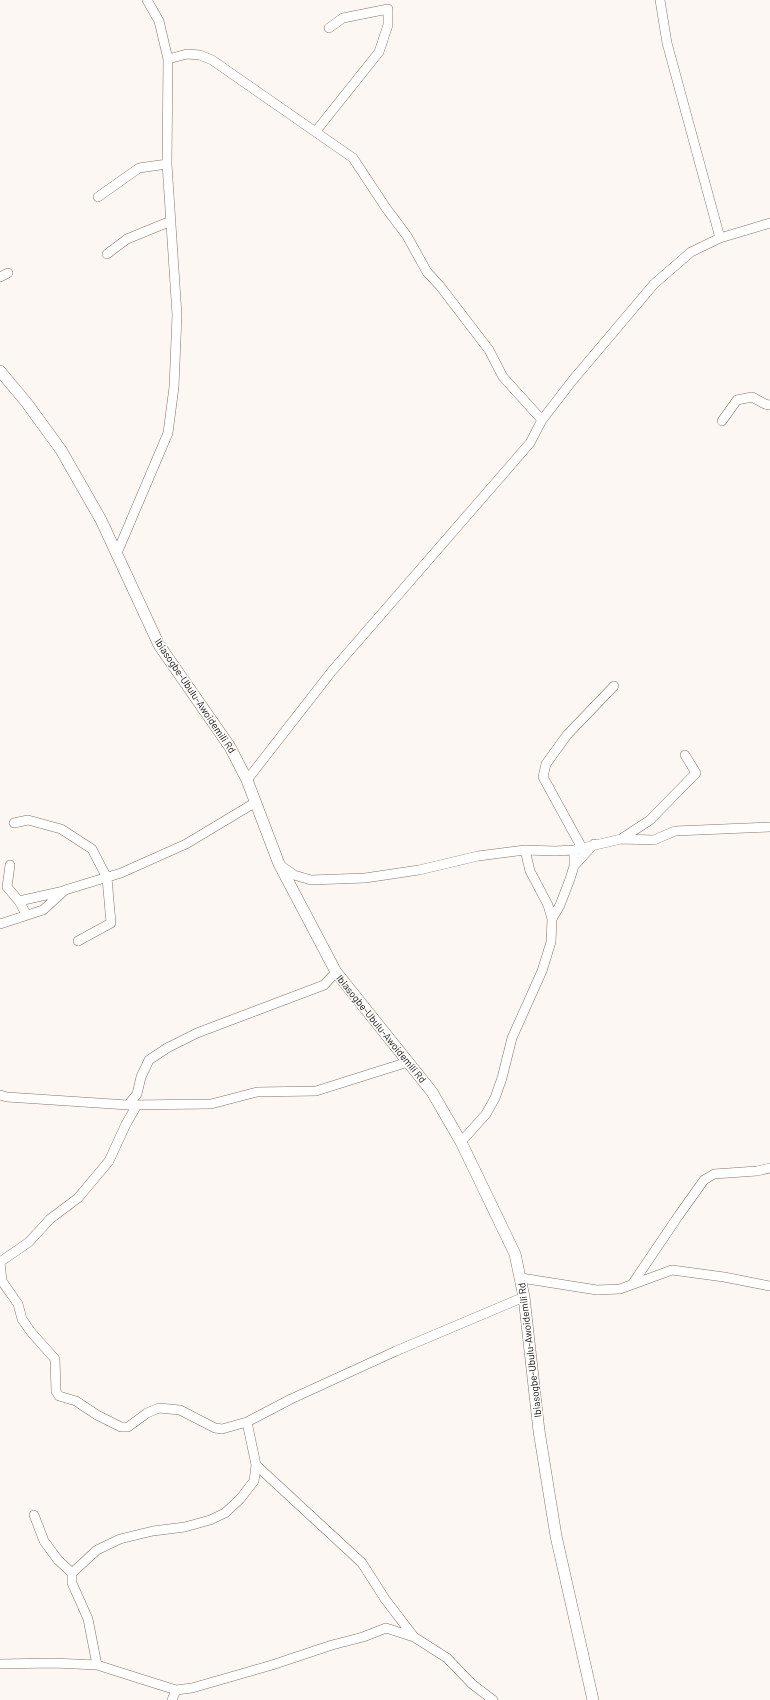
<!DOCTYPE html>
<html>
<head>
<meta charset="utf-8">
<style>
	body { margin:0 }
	canvas { display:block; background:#fdf7f4 }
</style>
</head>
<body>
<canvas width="770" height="1700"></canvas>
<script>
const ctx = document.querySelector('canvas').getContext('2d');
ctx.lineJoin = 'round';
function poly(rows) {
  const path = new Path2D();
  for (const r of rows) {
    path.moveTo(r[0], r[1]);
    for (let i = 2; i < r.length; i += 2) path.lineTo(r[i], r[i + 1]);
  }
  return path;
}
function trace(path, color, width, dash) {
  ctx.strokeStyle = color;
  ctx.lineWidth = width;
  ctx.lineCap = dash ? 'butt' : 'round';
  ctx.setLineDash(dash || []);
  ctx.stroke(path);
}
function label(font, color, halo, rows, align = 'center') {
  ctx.font = font + ' Barlow,sans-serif';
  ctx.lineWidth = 3;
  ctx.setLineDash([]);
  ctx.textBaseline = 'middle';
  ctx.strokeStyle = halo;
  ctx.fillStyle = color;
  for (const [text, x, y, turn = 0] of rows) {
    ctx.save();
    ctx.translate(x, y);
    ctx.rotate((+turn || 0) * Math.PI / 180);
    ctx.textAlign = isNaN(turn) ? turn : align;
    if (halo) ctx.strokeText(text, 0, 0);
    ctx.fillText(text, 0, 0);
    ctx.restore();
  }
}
const minor = poly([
	[660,0,667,43,720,238],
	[168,59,187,54,200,55,212,60,353,158,386,208,407,236,427,272,440,286,489,350,503,377,542,420],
	[316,131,379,52,388,25,388,9,343,18,329,28],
	[98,197,139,168,167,164],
	[107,254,127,239,171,221],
	[0,277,8,273],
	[722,421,737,400,752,397,765,404,770,405],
	[117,553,168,433,174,387,177,315,167,164,168,59,159,21,147,0],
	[247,780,332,671,530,443,542,420,572,381,654,284,691,252,720,238,770,223],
	[14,823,28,820,61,829,92,849,107,878,111,923,78,941],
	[621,839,650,820,696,773,685,755],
	[582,848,543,777,546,764,567,735,614,686],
	[10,865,7,887,19,901,26,914],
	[280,865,294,875,311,880,365,878,419,870,478,856,525,850,555,851,574,850,621,839,654,840,675,831,770,827],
	[574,866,594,844],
	[19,901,64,891],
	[552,919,560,905,570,879,574,866,574,850],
	[0,924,43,910,65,890,121,873,186,844,256,802],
	[0,1095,7,1097,128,1105,211,1104,257,1092,316,1091,408,1062],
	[128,1105,137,1094,141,1077,149,1060,167,1048,197,1033,324,985,336,972],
	[461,1142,486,1114,495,1098,502,1078,512,1038,542,971,551,942,552,919,548,905,530,871,525,850],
	[0,1262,2,1281,18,1304,22,1319,31,1332,55,1359,56,1391,59,1396,76,1401,97,1415,121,1427,128,1427,147,1413,159,1408,180,1410,215,1428,222,1429,247,1422,291,1399,396,1351,524,1297],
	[0,1262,29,1242,50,1219,78,1198,109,1161,126,1124,137,1105],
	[521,1278,597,1290,620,1289,672,1270,724,1277,770,1286],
	[633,1283,679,1215,704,1180,714,1174,757,1171,770,1168],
	[256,1465,362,1563,385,1599,414,1637],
	[34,1515,44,1541,58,1560,72,1573],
	[0,1664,53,1663,97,1665,176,1690,192,1688,272,1665,332,1645,363,1637,386,1628,414,1637,447,1658,472,1684,493,1700],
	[97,1665,88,1619,72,1583,72,1573,97,1550,120,1539,153,1531,185,1527,210,1520,225,1513,240,1499,254,1481,256,1465,247,1422],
	[172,1700,176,1690]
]);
const tertiary = poly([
	[0,371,26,402,61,450,101,520,159,645,230,747,247,780,279,864,336,972,432,1092,461,1142,515,1254,524,1297,539,1431,556,1536,593,1700]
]);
const streetNames = [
	["Ibiasogbe-Ubulu-Awoidemili Rd",195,696,56],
	["Ibiasogbe-Ubulu-Awoidemili Rd",381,1029,51],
	["Ibiasogbe-Ubulu-Awoidemili Rd",530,1350,-97]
];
trace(minor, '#8a7265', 10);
trace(tertiary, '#8a7265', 12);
trace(minor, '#fff', 9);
trace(tertiary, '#fff', 11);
label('10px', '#150c07', '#fff', streetNames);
</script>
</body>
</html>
